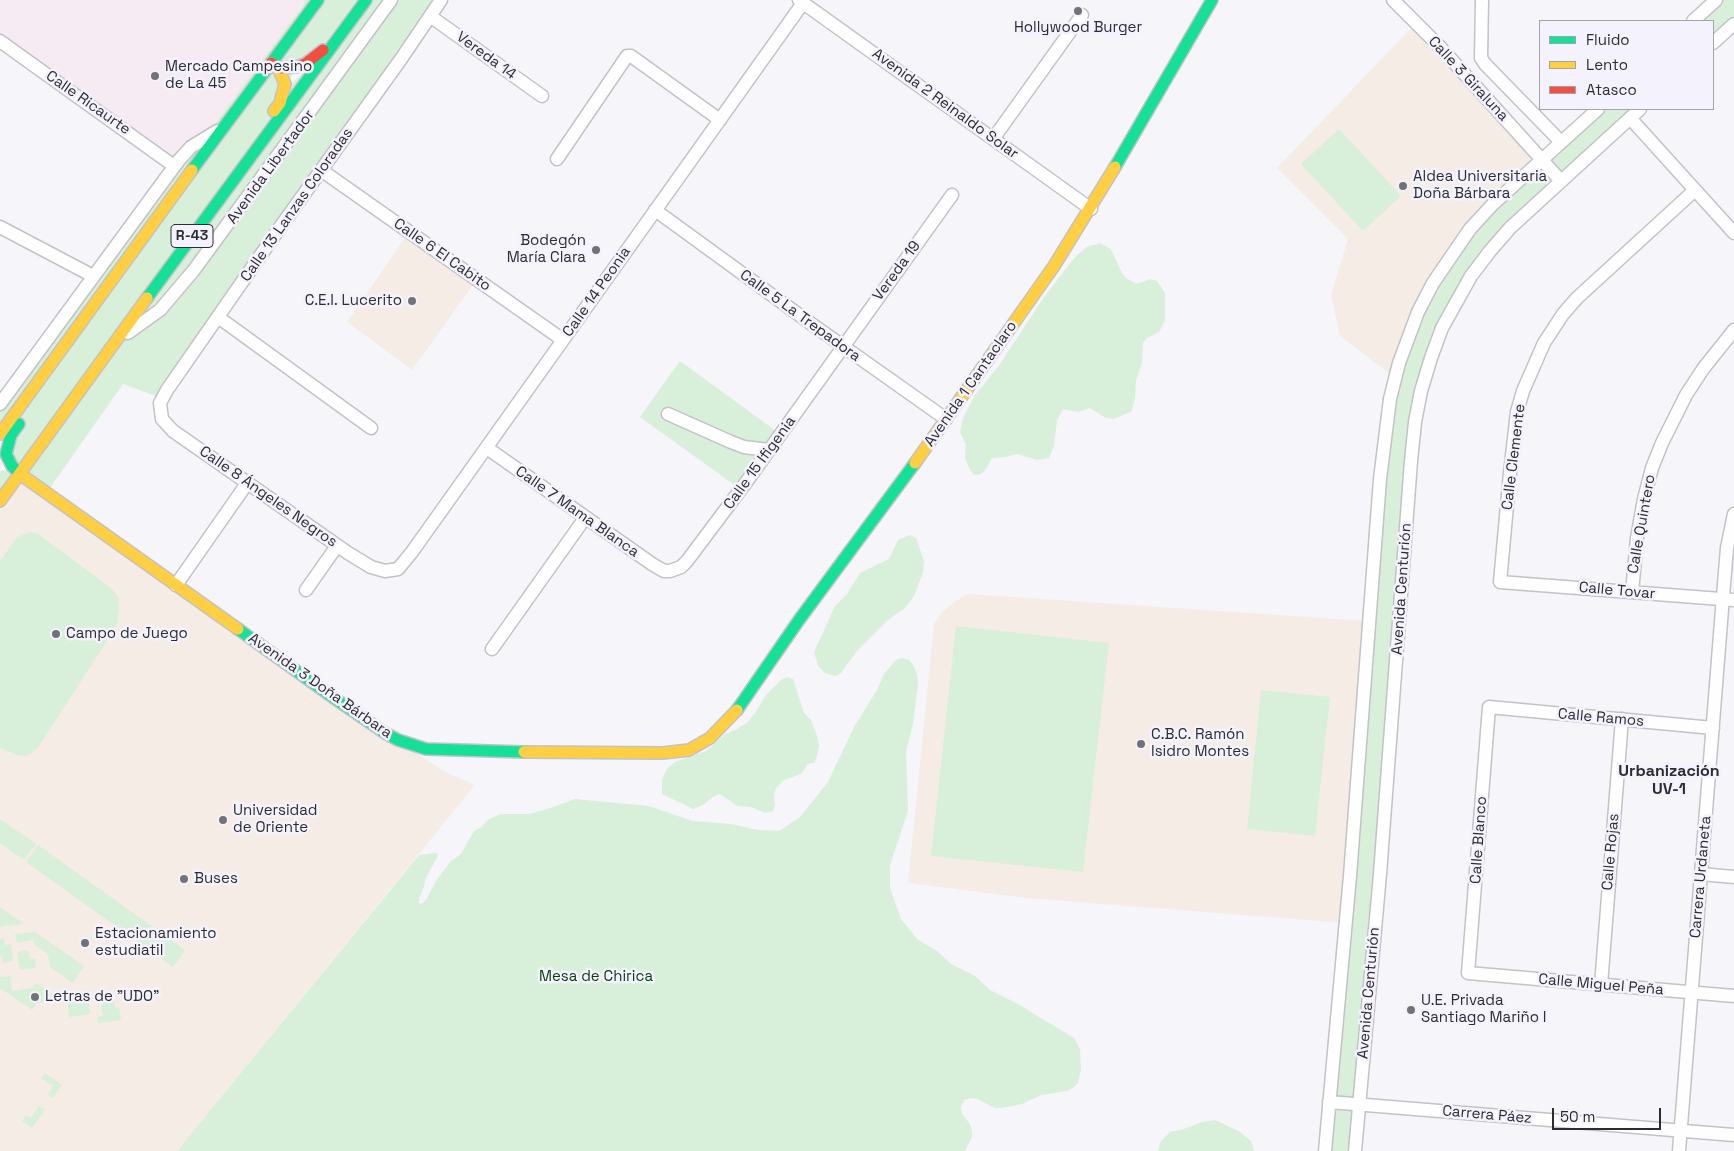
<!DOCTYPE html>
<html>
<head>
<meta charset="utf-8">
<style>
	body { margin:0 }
	#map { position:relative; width:1734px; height:1151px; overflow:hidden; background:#f5f5fa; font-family:"Space Grotesk",sans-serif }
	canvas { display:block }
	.legend { position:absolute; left:1539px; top:20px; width:175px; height:90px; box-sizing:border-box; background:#f3f2fd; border:1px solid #a3a3ac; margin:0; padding:6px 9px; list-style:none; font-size:15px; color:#2c2c32 }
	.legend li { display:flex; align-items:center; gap:10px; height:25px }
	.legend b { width:25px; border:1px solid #a3a3ac }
	.scale { position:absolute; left:1552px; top:1108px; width:109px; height:22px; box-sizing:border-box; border:2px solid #2c2c32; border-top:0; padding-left:6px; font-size:15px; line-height:18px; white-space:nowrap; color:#2c2c32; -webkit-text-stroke:4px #f3f2fd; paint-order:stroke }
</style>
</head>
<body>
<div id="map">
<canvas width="1734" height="1151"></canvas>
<ul class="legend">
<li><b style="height:6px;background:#16e098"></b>Fluido</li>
<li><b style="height:6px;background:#ffcf43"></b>Lento</li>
<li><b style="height:6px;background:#f24e42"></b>Atasco</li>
</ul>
<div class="scale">50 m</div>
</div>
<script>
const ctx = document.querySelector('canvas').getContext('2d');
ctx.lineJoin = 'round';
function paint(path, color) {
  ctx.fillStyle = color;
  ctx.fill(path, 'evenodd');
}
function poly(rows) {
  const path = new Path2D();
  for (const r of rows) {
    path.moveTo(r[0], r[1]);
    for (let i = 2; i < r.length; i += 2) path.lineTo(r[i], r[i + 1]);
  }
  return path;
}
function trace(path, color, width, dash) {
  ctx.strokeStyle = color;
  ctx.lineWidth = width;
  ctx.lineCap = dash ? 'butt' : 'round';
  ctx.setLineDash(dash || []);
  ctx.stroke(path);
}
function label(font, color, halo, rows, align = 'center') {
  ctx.font = font + ' "Space Grotesk",sans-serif';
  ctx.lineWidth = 5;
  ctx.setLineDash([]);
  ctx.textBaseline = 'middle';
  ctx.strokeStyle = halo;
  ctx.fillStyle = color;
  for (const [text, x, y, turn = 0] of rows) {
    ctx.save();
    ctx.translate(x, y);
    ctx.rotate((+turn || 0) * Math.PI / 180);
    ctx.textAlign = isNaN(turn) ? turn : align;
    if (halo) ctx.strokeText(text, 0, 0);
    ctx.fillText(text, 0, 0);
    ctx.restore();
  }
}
const commercial = poly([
	[0,0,305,0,223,127,174,166,0,41]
]);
const education = poly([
	[1415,24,1540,159,1394,377,1340,336,1331,295,1348,239,1277,168],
	[409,232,477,279,412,370,347,322],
	[20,476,366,722,444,771,475,785,177,1151,0,1151,0,504],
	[968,594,1368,621,1344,923,1026,898,908,883,934,624,942,612,956,601]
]);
const green = poly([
	[305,0,391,0,150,319,392,0,440,0,161,398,123,384,47,492,21,474,0,501,0,471,8,470,0,434,0,404,154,193,205,137,303,5],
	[341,34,283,93,296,67],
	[1716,0,1734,0,1734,24,1713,43,1713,21,1693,21],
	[1598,109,1640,109,1583,160,1471,276,1421,391,1355,1151,1325,1151,1375,535,1399,363,1452,253],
	[1339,129,1401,196,1363,231,1301,164],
	[1100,243,1111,249,1122,273,1126,278,1137,284,1151,279,1157,281,1165,293,1165,320,1159,332,1147,338,1143,343,1142,363,1136,380,1135,399,1131,412,1113,419,1106,418,1090,408,1078,412,1063,409,1057,420,1054,446,1049,458,1037,460,1017,454,1005,457,992,458,986,469,981,474,974,475,970,470,965,458,966,445,960,432,963,418,975,395,998,367,1044,297,1076,256,1087,247],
	[680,361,780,434,740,489,640,417],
	[31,532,38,534,111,588,118,597,119,609,117,624,105,644,37,749,31,753,25,756,16,755,0,748,0,561,17,537],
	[910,535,916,538,924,561,923,572,914,596,905,608,888,620,857,651,841,673,835,676,825,673,818,666,814,652,835,606,847,594,860,573,889,559,898,540],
	[956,626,1109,643,1083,872,931,856],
	[902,658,909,660,913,665,917,674,918,684,913,724,906,751,908,811,890,865,890,888,901,919,918,940,936,950,951,964,975,976,990,990,1016,1003,1074,1038,1080,1049,1081,1070,1078,1083,1073,1088,1067,1091,1041,1095,1022,1104,1002,1108,995,1108,977,1099,971,1098,964,1100,961,1107,962,1114,970,1124,972,1131,972,1137,965,1151,177,1151,419,855,436,853,438,855,425,880,424,886,419,899,419,903,421,904,426,900,436,881,450,862,461,854,474,831,480,828,489,819,501,814,529,814,550,808,575,799,649,806,692,821,731,824,758,830,779,831,800,817,828,782,854,727,877,690,884,674,896,660],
	[787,677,793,679,804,713,811,720,817,736,819,746,817,756,815,762,808,764,801,774,784,780,776,788,774,794,775,805,773,811,766,813,751,807,737,806,720,794,714,796,703,805,693,809,662,794,662,779,667,769,675,762,706,751,725,734,735,730,747,723,755,713,766,695,781,680],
	[1261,690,1330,697,1315,836,1247,829],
	[0,819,36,844,24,860,0,843],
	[38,845,185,950,173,967,26,862],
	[0,907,24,924,0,927],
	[35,932,84,966,73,983,50,967,48,954,34,944,33,940,17,943,15,934],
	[4,938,5,945,11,944,13,961,3,963,2,956,0,956,0,939],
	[28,950,30,959,35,959,36,968,20,970,17,952],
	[10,976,12,991,33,988,36,983,62,1000,37,1003,32,1010,0,988,0,977],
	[88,997,90,1014,69,1017,68,1004,71,999],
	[114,1001,115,1008,119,1007,121,1020,98,1023,97,1017,103,1016,101,1003],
	[45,1073,62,1085,53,1098,48,1094,53,1086,41,1078],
	[39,1106,45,1110,32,1128,22,1121,26,1115,31,1118],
	[1215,1120,1240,1132,1251,1141,1254,1151,1158,1151,1161,1141,1170,1132,1184,1129,1202,1122]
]);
const street = poly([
	[441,0,401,59,281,226,167,390,160,403,162,419,173,431,348,553,371,567,385,571,398,569,412,552,803,3],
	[799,0,1091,209],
	[1393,0,1441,48,1561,181],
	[1482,0,1481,58,1485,64,1561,142],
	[430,16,542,96],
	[1693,21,1716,0],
	[0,41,174,166],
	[1713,43,1734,24],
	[1630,118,1734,233],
	[993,139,1082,15],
	[557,159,627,56,631,56,720,120],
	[321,170,563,340],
	[1695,190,1577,298,1563,314,1544,343,1523,391,1517,412,1510,473,1500,582,1734,600],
	[655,210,813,325,946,419],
	[0,227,93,276],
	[218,317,371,428],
	[128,333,160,310,194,270,391,0],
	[0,404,179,160,191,147,217,131],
	[668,414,731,442,744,447,769,450],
	[487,448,652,564,664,571,670,571,681,567,687,561,747,481,952,195],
	[176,585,248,482],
	[306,590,337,546],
	[1632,592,1637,538,1644,499,1652,468,1662,443,1686,395,1703,369,1734,330],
	[492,649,585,518],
	[1713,728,1489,707,1468,973,1734,996],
	[1701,874,1734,877],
	[1601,985,1622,719],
	[1329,1102,1734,1135],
	[1325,1151,1350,876,1380,479,1390,399,1399,363,1418,312,1433,283,1470,229,1493,204,1598,109],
	[1355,1151,1380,874,1411,461,1415,422,1421,391,1431,358,1442,328,1471,276,1490,251,1510,228,1640,109],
	[1679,1151,1724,584,1727,548,1734,514]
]);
const fast = poly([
	[1115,167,1212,0],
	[192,170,318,0],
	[147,298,366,0],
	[19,424,11,435,6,454,12,466,20,474],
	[238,629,334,698,385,733,398,740,426,749,524,752],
	[737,710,799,620,915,463]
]);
const slow = poly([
	[271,63,279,70,285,84,280,103,274,111],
	[0,434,192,170],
	[915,463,1054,266,1115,167],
	[20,474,238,629],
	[0,501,147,298],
	[524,752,663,753,689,750,710,738,737,710]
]);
const jam = poly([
	[271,63,280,68,296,67,305,64,323,50]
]);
const markers = [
	[1078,11,5,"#727278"],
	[155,76,5,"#727278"],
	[1403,186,5,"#727278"],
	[596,250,5,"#727278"],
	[412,301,5,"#727278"],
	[56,634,5,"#727278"],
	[1141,744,5,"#727278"],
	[223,820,5,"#727278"],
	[184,879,5,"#727278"],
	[85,943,5,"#727278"],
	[35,997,5,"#727278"],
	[1411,1010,5,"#727278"]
];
const shields = [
	[192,236,42]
];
const shieldNames = [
	["R-43",192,236]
];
const poiNames = [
	["Hollywood Burger",1078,28,"center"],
	["Mercado Campesino",165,67],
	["de La 45",165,84],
	["Aldea Universitaria",1413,177],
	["Doña Bárbara",1413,194],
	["Bodegón",586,241,"right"],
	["María Clara",586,258,"right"],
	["C.E.I. Lucerito",402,301,"right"],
	["Campo de Juego",66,634],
	["C.B.C. Ramón",1151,735],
	["Isidro Montes",1151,752],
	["Universidad",233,811],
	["de Oriente",233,828],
	["Buses",194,879],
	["Estacionamiento",95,934],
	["estudiatil",95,951],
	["Letras de \"UDO\"",45,997],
	["U.E. Privada",1421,1001],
	["Santiago Mariño I",1421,1018]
];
const streetNames = [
	["Vereda 14",486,56,36],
	["Calle 3 Giraluna",1468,79,47],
	["Calle Ricaurte",88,103,35],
	["Avenida 2 Reinaldo Solar",945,104,36],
	["Avenida Libertador",271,167,-54],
	["Calle 13 Lanzas Coloradas",297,205,-55],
	["Calle 6 El Cabito",442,255,35],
	["Vereda 19",897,271,-54],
	["Calle 14 Peonia",597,292,-55],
	["Calle 5 La Trepadora",800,316,36],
	["Avenida 1 Cantaclaro",971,384,-55],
	["Calle Clemente",1514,457,-83],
	["Calle 15 Ifigenia",760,463,-54],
	["Calle 8 Ángeles Negros",268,497,35],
	["Calle 7 Mama Blanca",577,512,35],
	["Calle Quintero",1642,524,-80],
	["Avenida Centurión",1402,589,-86],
	["Calle Tovar",1617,591,5],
	["Avenida 3 Doña Bárbara",320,686,35],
	["Calle Ramos",1601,718,5],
	["Calle Blanco",1479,840,-86],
	["Calle Rojas",1611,852,-85],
	["Carrera Urdaneta",1701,877,-85],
	["Calle Miguel Peña",1601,985,5],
	["Avenida Centurión",1369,993,-85],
	["Carrera Páez",1487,1115,5]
];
const parkNames = [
	["Mesa de Chirica",596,977]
];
const neighbourhoodNames = [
	["Urbanización",1669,772],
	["UV-1",1669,790]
];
paint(commercial, '#f7ebf3');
paint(education, '#f5ede5');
paint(green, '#d8efda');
trace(street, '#c2c2c7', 15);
trace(fast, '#c2c2c7', 14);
trace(slow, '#c2c2c7', 14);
trace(jam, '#c2c2c7', 14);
trace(street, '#fefefe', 12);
trace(fast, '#16e098', 11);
trace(slow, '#ffcf43', 11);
trace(jam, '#f24e42', 11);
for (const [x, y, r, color] of markers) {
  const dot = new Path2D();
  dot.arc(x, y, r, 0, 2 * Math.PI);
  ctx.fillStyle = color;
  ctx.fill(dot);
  trace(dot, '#f3f2fd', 2);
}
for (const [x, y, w] of shields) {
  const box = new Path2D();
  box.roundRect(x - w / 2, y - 11.5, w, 23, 4);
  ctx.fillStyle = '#f3f2fd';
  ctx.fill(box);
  trace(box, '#2c2c32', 1);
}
label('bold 14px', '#2c2c32', null, shieldNames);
label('15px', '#2c2c32', '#f3f2fd', poiNames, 'left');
label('15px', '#2c2c32', '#f3f2fd', streetNames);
label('15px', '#063b0c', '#f3f2fd', parkNames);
label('bold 16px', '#2c2c32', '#f3f2fd', neighbourhoodNames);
</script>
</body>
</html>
